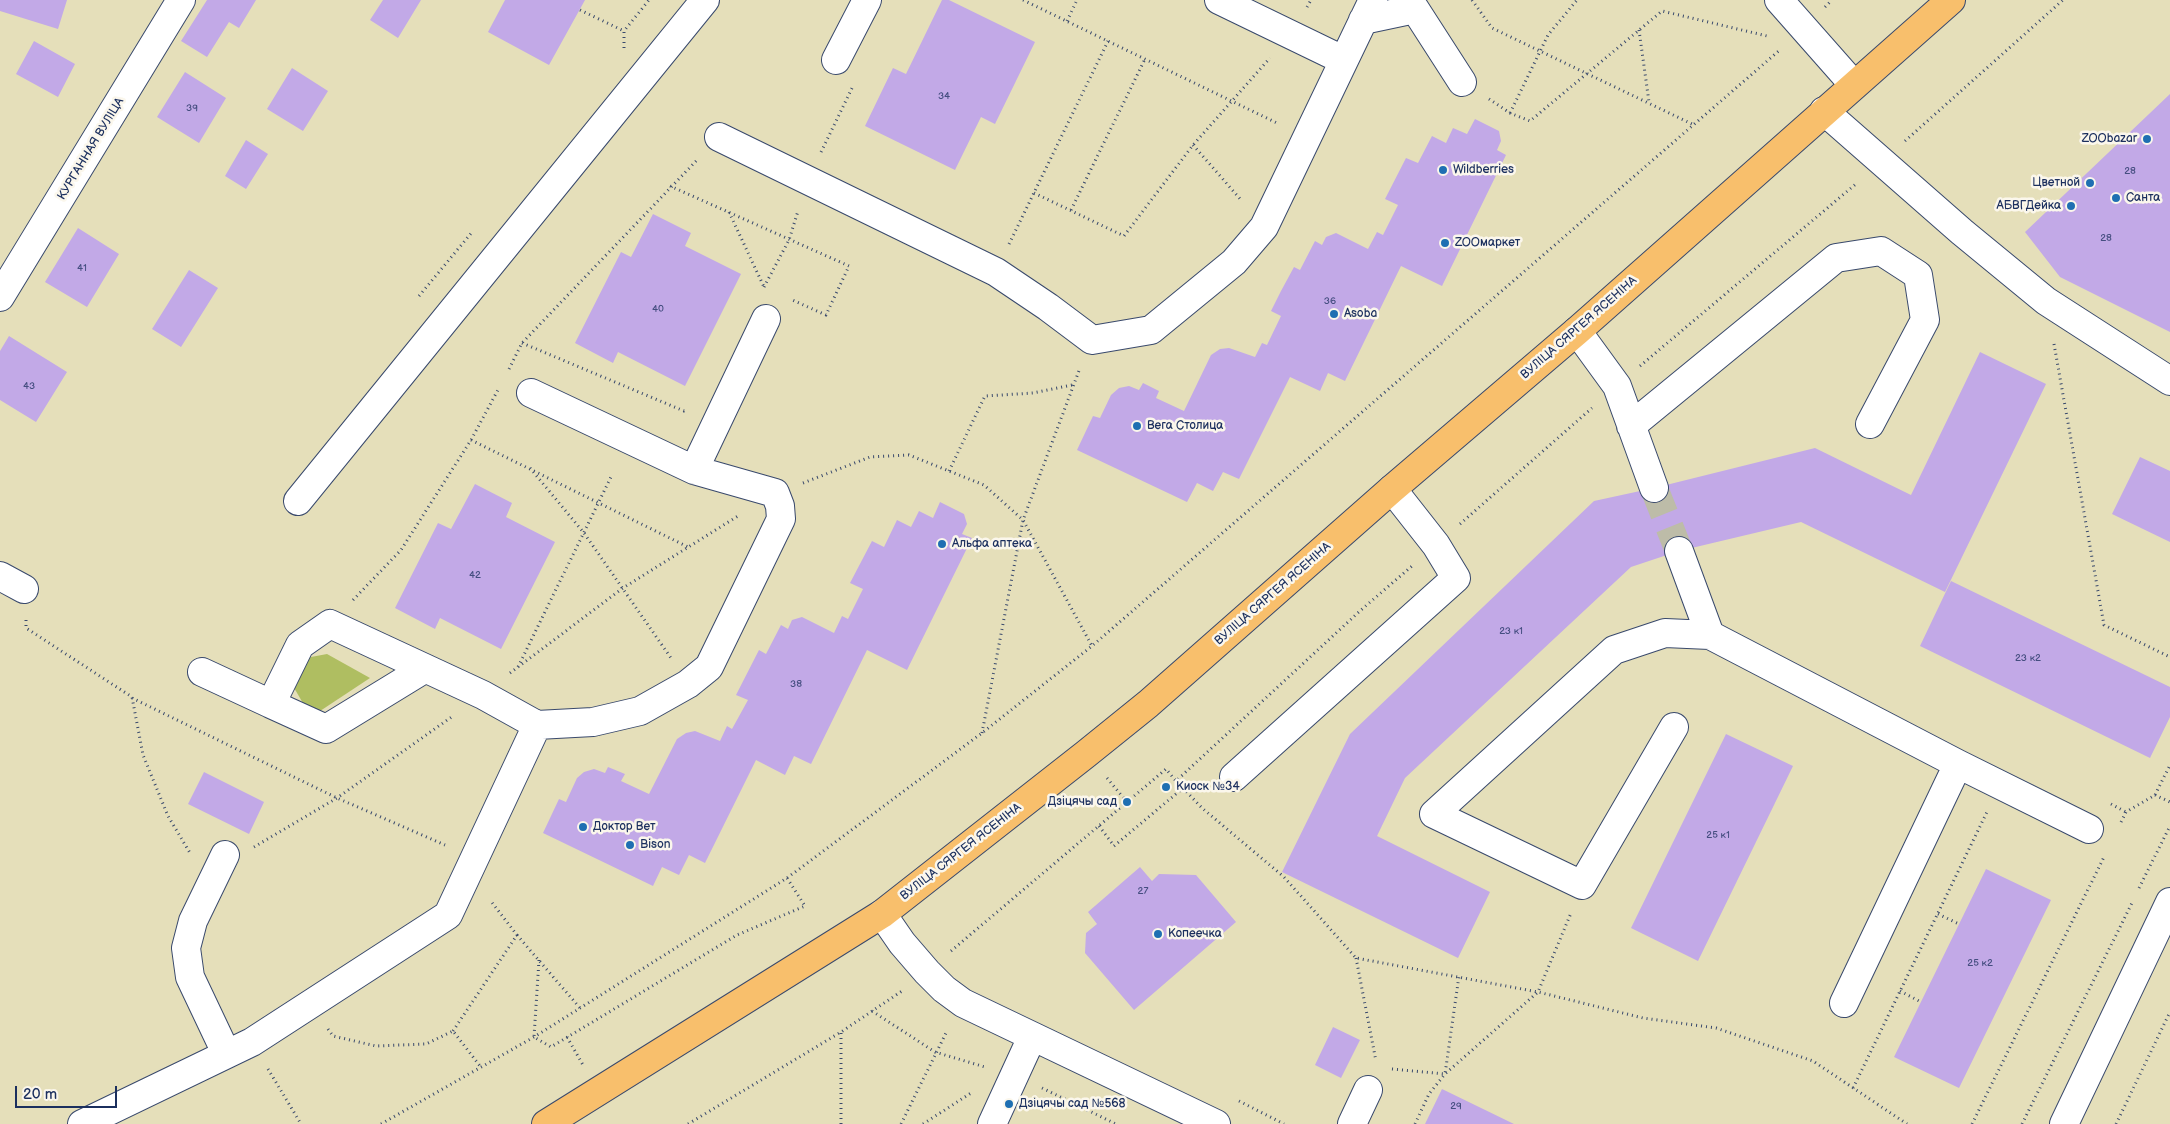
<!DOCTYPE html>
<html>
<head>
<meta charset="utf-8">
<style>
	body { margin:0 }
	#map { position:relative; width:2170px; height:1124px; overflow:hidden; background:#e5dfba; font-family:"Balsamiq Sans",sans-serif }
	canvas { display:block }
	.scale { position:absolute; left:15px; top:1086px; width:102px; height:22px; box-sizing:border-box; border:2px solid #1b2f5e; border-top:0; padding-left:6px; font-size:15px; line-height:18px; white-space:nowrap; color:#1b2f5e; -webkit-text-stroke:4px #fbf7ec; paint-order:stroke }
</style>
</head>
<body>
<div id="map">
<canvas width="2170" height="1124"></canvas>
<div class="scale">20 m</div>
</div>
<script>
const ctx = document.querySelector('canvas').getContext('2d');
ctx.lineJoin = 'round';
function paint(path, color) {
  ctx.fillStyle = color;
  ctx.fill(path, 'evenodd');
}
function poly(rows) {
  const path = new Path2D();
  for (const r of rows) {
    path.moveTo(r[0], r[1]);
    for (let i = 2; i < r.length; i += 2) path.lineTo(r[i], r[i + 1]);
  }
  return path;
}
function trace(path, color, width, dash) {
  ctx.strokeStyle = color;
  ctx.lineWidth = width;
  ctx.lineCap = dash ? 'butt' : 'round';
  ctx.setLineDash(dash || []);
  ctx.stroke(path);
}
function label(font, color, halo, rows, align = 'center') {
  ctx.font = font + ' "Balsamiq Sans",sans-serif';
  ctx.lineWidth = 5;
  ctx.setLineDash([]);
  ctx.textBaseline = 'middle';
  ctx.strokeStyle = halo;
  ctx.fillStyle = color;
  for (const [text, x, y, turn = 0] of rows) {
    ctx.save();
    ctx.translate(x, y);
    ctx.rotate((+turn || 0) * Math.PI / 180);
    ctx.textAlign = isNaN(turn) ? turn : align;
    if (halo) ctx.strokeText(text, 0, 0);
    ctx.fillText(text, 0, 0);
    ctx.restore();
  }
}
const green = poly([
	[327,654,370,678,311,717,293,686,302,661,311,657]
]);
const building = poly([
	[0,0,67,0,58,29,0,11],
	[207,0,256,0,239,28,229,22,207,57,181,41],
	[383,0,421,0,398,38,370,20],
	[505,0,585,0,549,65,488,32],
	[942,0,949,0,1035,42,995,124,981,117,955,170,865,126,893,68,906,74],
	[34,41,75,64,58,97,16,74],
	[292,68,328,91,303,131,267,109],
	[185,72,226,98,199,143,157,117],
	[2170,94,2170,332,2060,277,2025,232],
	[1475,119,1499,131,1501,141,1497,150,1506,155,1442,286,1401,266,1345,381,1328,373,1320,391,1290,377,1239,479,1223,472,1213,491,1197,483,1187,502,1077,450,1093,416,1100,418,1111,395,1119,388,1129,386,1139,390,1143,383,1159,391,1156,398,1184,411,1211,355,1220,349,1229,348,1255,357,1262,343,1267,345,1281,316,1271,311,1281,291,1294,267,1300,270,1315,241,1322,245,1326,237,1336,233,1368,249,1377,232,1383,235,1398,205,1385,199,1406,158,1418,163,1432,136,1446,143,1453,128,1467,134],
	[246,140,268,154,246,189,225,176],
	[653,214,691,233,685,246,741,274,685,386,618,352,613,363,575,343,621,252,631,257],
	[78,228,119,254,87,307,45,282],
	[189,270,218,288,181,347,152,329],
	[9,336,67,372,36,422,0,400,0,351],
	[1980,352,2046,384,1945,592,1801,522,1679,551,1631,567,1405,778,1377,836,1490,892,1458,958,1282,872,1350,734,1594,501,1654,488,1815,448,1911,495],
	[2140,457,2170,471,2170,542,2112,514],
	[475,484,512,503,506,517,555,542,501,649,440,618,435,629,395,608,438,523,451,529],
	[940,502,964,514,967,524,962,534,972,538,907,670,867,650,811,764,794,756,785,775,756,760,705,863,689,855,679,875,662,867,653,886,543,833,559,799,566,802,577,778,584,772,594,769,605,773,608,767,625,774,621,781,649,794,677,739,686,733,695,731,720,741,727,726,732,729,748,700,736,695,759,650,766,654,781,625,788,629,792,620,802,617,834,633,842,616,848,619,863,589,850,583,872,541,884,547,897,520,911,527,919,511,933,518],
	[1951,581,2170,687,2170,717,2150,758,1920,646],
	[1726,734,1793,766,1698,961,1631,928],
	[204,772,264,802,249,834,188,804],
	[1140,867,1152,881,1159,874,1196,875,1236,922,1134,1010,1085,953,1086,933,1097,924,1088,912],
	[1986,869,2051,900,1959,1088,1894,1057],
	[1333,1027,1360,1040,1341,1078,1315,1065],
	[1442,1089,1514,1124,1425,1124]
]);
const minorTunnel = poly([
	[1654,488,1679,551]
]);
const path = poly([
	[1023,0,1279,124],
	[1472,0,1492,28,1692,124],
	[1307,7,1311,0],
	[1825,7,1832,0],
	[580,10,624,31],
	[1067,21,1077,0],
	[1639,30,1649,102],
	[624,48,624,31,649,0],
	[1489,99,1510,113,1530,121,1662,11,1767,36],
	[1510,113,1548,35,1577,0],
	[1905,141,2063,0],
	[1193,145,1242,201],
	[821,152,852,88],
	[670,186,849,266,826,315,790,299],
	[1034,193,1124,236,1193,145,1270,58],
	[1071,210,1145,59],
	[729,212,764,287],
	[1009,244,1108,41],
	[764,287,789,240,798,211],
	[419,296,473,231],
	[522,343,684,411,686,410],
	[2054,344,2104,625,2170,657],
	[1640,366,1857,183],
	[509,369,522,343,698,159],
	[471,440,688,547],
	[530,468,584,533,671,658],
	[949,471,985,396,1033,393,1072,385],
	[803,483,870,457,909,455,984,485,1023,520,1092,646],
	[1460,524,1592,408],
	[353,600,401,550,471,440,499,388],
	[26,620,26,628,132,697,143,755,168,816,190,853],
	[518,667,623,588,738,516],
	[510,673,518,667,611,477],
	[132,698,337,798,445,845],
	[982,733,1023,520,1080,368],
	[1107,778,1127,802],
	[1183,788,1202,808,1284,877,1356,958,1538,992,1643,1018,1716,1028,1813,1061,1907,1124],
	[2155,795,2170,802],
	[2111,804,2126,812],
	[2121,822,2126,812,2155,795,2170,765],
	[1099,826,1114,846,1183,788,1176,781],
	[254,847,337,798,453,716],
	[2139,888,2170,826],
	[1938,914,1959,924],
	[517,935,580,1008],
	[951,951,1166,769,1176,781,1361,610,1412,566],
	[1356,958,1376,1061],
	[539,960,534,1037,551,1047,737,935,805,906,787,878],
	[1900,991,1921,1002],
	[872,1011,935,1052,985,1067],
	[328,1029,333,1036,376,1046,426,1044,453,1031,480,1066],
	[453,1031,517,935,490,900],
	[567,1037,583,1065],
	[268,1069,301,1124],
	[1392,1069,1445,1074,1459,976],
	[1042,1088,1116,1124],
	[1853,1088,1987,812],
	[1239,1101,1284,1124],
	[381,1124,534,1037,787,878,982,733,1092,646,1781,49],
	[688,1124,841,1032,902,991],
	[841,1124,841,1032],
	[901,1124,947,1031],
	[923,1124,971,1093],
	[1415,1124,1429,1094,1445,1074,1538,992,1571,913],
	[1972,1124,2104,857],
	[2022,1124,2132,903],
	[2116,1124,2170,1012]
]);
const minor = poly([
	[1219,0,1343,60],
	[1779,0,1854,85],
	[1363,20,1415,9,1462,82],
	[836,60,867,0],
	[1824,111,1962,232,2046,301,2170,381],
	[719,137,996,272,1048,307,1092,340,1151,330,1234,262,1264,227,1373,0],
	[0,297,181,0],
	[1577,331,1617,386,1654,488],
	[1631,426,1836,258,1881,251,1918,275,1925,320,1870,424],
	[694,470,766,319],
	[298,501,705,0],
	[1679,551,1710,635,1958,764,2089,829],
	[0,576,24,589],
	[202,672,271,704,300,645,330,624,483,695,537,725],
	[271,704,326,729,424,669],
	[1674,727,1582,885,1434,814,1614,650,1665,633,1710,635],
	[1234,777,1456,578,1436,545,1392,489],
	[225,855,193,921,186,948,190,977,226,1053],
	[882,914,902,943,927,972,944,989,963,1003,1216,1124],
	[1844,1003,1958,764],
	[82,1124,252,1042,448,915,537,725,593,722,640,711,688,684,709,667,781,519,780,506,775,493,694,470,531,393],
	[992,1124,1032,1037],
	[1352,1124,1368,1090],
	[2064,1124,2170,902]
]);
const major = poly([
	[546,1124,882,914,1086,754,1148,704,1392,489,1577,331,1951,0]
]);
const markers = [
	[2147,139,5,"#1f6fb2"],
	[1443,170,5,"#1f6fb2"],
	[2090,183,5,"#1f6fb2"],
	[2116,198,5,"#1f6fb2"],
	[2071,206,5,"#1f6fb2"],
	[1445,243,5,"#1f6fb2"],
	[1334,314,5,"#1f6fb2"],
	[1137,426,5,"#1f6fb2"],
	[942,544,5,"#1f6fb2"],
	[1166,787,5,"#1f6fb2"],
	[1127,802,5,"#1f6fb2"],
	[583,827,5,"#1f6fb2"],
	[630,845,5,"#1f6fb2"],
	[1158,934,5,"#1f6fb2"],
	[1009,1104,5,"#1f6fb2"]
];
const numberNames = [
	["34",944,96],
	["39",192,108],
	["28",2130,171],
	["28",2106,238],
	["41",82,268],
	["36",1330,301],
	["40",658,309],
	["43",29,386],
	["42",475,575],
	["23 к1",1511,631],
	["23 к2",2028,658],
	["38",796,684],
	["25 к1",1718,835],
	["27",1143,891],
	["25 к2",1980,963],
	["29",1456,1106]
];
const poiNames = [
	["ZOObazar",2137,139,"right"],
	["Wildberries",1453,170],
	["Цветной",2080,183,"right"],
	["Санта",2126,198],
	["АБВГДейка",2061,206,"right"],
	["ZOOмаркет",1455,243],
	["Asoba",1344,314],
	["Вега Столица",1147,426],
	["Альфа аптека",952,544],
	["Киоск №34",1176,787],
	["Дзіцячы сад",1117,802,"right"],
	["Доктор Вет",593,827],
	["Bison",640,845],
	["Копеечка",1168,934],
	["Дзіцячы сад №568",1019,1104]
];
const streetNames = [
	["КУРГАННАЯ ВУЛІЦА",91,149,-59],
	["ВУЛІЦА СЯРГЕЯ ЯСЕНІНА",1579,328,-41],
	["ВУЛІЦА СЯРГЕЯ ЯСЕНІНА",1273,594,-41],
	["ВУЛІЦА СЯРГЕЯ ЯСЕНІНА",961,852,-38]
];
paint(green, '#afbe61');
paint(building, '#c2a9e7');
trace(minorTunnel, '#bdbca8', 28, [28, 14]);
trace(minor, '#39496c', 30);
trace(major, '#39496c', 30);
trace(path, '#39496c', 3, [1, 4]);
trace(minor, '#fff', 28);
trace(major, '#f8bf6c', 28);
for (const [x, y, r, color] of markers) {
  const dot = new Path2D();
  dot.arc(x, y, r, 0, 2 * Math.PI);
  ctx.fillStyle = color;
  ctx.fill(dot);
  trace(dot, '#fbf7ec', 2);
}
label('10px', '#454e80', null, numberNames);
label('12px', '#1b2f5e', '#fbf7ec', poiNames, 'left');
label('12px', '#1b2f5e', '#fbf7ec', streetNames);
</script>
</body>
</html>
